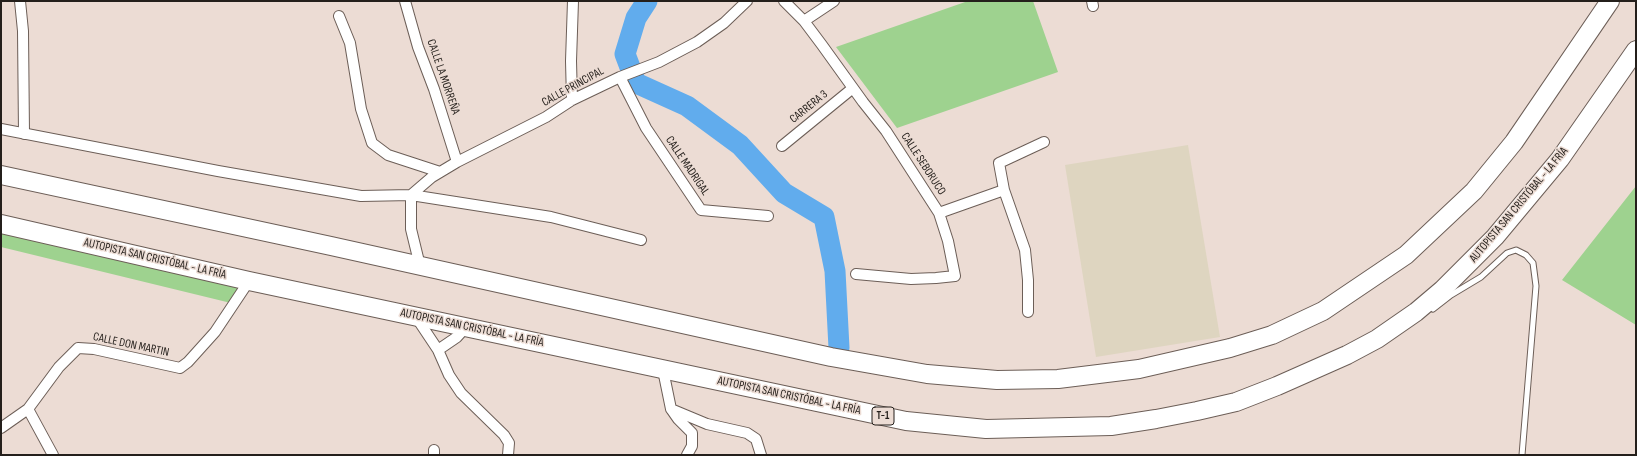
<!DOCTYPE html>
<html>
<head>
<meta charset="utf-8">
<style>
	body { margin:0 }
	#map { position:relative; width:1637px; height:456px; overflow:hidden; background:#ecdcd4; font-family:"Sofia Sans Condensed",sans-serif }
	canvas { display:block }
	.frame { position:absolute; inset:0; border:2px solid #241f1b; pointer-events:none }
</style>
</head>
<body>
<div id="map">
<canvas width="1637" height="456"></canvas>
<div class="frame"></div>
</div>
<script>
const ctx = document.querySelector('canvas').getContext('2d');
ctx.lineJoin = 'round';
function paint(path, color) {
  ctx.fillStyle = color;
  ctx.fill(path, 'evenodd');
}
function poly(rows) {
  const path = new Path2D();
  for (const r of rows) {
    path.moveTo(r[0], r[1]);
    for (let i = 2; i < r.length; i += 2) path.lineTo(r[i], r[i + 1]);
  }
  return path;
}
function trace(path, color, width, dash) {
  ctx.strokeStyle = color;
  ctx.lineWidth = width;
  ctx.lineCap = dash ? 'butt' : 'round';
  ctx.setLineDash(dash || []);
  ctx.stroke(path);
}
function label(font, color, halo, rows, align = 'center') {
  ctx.font = font + ' "Sofia Sans Condensed",sans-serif';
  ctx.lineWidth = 3;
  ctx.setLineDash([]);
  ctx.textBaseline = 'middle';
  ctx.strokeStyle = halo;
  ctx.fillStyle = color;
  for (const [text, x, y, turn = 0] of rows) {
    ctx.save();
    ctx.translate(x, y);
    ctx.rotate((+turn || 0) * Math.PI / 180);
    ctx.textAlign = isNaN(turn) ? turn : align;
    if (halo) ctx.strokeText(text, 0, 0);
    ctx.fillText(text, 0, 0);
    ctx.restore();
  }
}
const commercial = poly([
	[1188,145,1220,337,1096,357,1065,165]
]);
const green = poly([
	[968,1,1033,1,1058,72,897,128,836,47],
	[1636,186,1636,325,1562,280],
	[1,224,249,281,235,304,1,247]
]);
const river = poly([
	[647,1,636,18,625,54,636,83,687,106,740,145,784,193,824,217,835,271,839,348]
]);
const lane = poly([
	[1433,309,1451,295,1481,277,1507,253,1516,250,1526,255,1533,263,1536,286,1522,455]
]);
const street = poly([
	[20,1,23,31,24,134],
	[405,1,418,47,434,89,457,162],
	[784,1,804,21,822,45,863,102,886,131,939,213,948,241,955,276,936,278,911,279,856,274],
	[1092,1,1093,6],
	[339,16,350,43,361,109,372,143,388,155,440,172],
	[804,21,834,1],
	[620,77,646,128,701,210,768,216],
	[572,100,571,61,573,1],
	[1,129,218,171,361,196,411,195,551,217,641,240],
	[782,146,853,88],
	[411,195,432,177,457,162,546,117,572,100,620,77,659,62,697,42,724,23,747,1],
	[411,195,411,229,420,266],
	[939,213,1004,190],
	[1028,312,1028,280,1025,250,1004,190,999,163,1044,142],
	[416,317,438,350,449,375,461,393,504,435,509,443,508,455],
	[438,350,457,337,466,327],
	[663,370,671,409,678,419,692,433,692,446,687,455],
	[28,409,53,455],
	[671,409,707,424,747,433,756,439,761,455],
	[1,428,28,409,59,367,78,348,94,349,180,368,188,362,215,332,249,281],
	[434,450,434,455]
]);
const highway = poly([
	[1,175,331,246,831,357,927,374,997,380,1058,379,1139,369,1230,348,1272,335,1323,311,1406,255,1474,191,1514,142,1610,1],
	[1,224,249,281,906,421,986,429,1111,426,1156,419,1197,411,1236,402,1277,386,1347,355,1377,339,1416,312,1442,290,1495,237,1560,159,1636,50]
]);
const shields = [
	[883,416,22]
];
const shieldNames = [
	["T-1",883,416]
];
const streetNames = [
	["CALLE LA MORREÑA",443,77,71],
	["CALLE PRINCIPAL",573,87,-29],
	["CARRERA 3",809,107,-39],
	["CALLE SEBORUCO",923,164,57],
	["CALLE MADRIGAL",687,166,56],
	["AUTOPISTA SAN CRISTÓBAL - LA FRÍA",1519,205,-50],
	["AUTOPISTA SAN CRISTÓBAL - LA FRÍA",155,259,13],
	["AUTOPISTA SAN CRISTÓBAL - LA FRÍA",472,328,12],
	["CALLE DON MARTIN",131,345,12],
	["AUTOPISTA SAN CRISTÓBAL - LA FRÍA",789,396,12]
];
paint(commercial, '#ded5c0');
paint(green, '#9ed28f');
trace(river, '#61aced', 21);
trace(lane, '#6c5e57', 7);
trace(street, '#6c5e57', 12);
trace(highway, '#6c5e57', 20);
trace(lane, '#fff', 5);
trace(street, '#fff', 10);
trace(highway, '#fff', 18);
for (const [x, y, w] of shields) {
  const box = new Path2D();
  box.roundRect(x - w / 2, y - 9, w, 18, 3);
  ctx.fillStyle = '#ecdcd4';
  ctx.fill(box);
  trace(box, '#241f1b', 1);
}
label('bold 11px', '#241f1b', null, shieldNames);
label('12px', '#241f1b', '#ecdcd4', streetNames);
</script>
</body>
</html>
